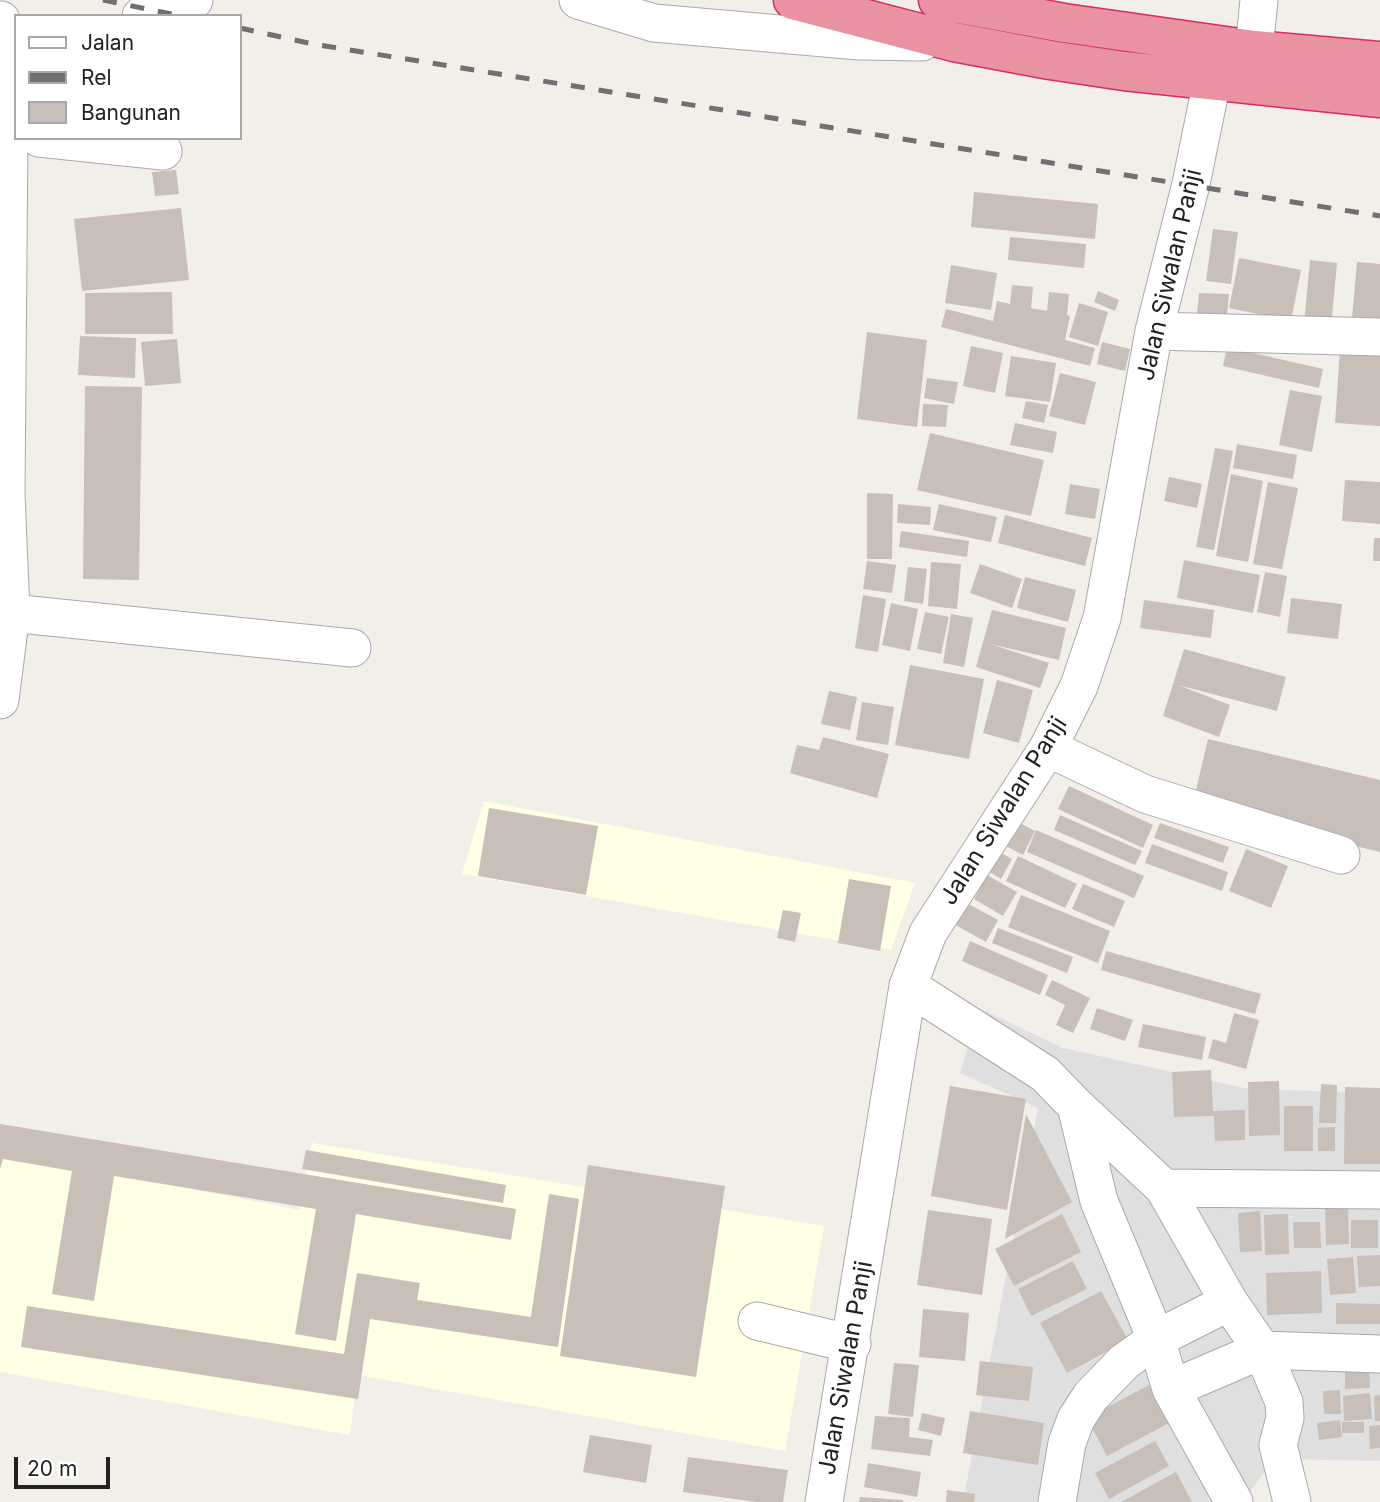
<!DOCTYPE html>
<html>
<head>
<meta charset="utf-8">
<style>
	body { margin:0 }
	#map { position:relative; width:1380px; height:1502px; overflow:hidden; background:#f2efe9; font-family:Inter,sans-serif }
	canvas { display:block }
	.legend { position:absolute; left:14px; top:14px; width:228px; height:126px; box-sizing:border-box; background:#fff; border:2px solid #a7a7a7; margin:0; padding:9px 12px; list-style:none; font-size:21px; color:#222 }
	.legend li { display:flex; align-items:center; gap:14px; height:35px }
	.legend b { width:35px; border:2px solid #a7a7a7 }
	.scale { position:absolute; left:14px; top:1457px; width:96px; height:32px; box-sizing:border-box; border:4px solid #222; border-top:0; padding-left:9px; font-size:21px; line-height:24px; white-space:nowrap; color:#222; -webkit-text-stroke:5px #fff; paint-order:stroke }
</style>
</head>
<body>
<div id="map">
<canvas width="1380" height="1502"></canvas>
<ul class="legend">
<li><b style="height:9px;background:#fff"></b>Jalan</li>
<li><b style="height:9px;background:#707070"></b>Rel</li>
<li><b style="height:19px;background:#c7bfb8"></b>Bangunan</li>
</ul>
<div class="scale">20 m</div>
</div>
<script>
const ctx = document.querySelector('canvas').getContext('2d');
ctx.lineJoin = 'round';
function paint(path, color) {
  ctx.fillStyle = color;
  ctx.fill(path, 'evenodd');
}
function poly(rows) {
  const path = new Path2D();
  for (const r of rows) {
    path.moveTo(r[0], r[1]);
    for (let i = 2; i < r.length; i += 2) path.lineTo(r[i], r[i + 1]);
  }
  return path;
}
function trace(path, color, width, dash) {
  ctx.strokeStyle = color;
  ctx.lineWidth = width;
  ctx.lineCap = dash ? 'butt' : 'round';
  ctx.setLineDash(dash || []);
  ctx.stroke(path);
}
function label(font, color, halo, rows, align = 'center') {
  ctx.font = font + ' Inter,sans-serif';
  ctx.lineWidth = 6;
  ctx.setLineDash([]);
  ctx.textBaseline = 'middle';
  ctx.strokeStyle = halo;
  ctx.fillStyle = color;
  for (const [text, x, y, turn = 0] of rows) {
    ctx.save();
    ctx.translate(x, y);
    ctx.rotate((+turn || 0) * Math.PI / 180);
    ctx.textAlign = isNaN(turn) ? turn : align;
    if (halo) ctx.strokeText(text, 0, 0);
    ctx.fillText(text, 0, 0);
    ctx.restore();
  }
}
const residential = poly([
	[979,1008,1063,1048,1249,1089,1380,1093,1380,1461,1274,1459,1247,1496,1250,1502,963,1502,1038,1108,960,1073]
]);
const education = poly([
	[484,801,915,883,891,950,462,874],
	[312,1143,824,1226,785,1451,357,1375,350,1435,0,1372,0,1152,300,1210]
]);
const building = poly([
	[176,170,179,194,155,196,152,172],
	[974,192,1098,204,1095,239,971,227],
	[181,208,189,280,82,291,74,219],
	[1213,229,1238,232,1231,284,1206,281],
	[1010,237,1086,244,1084,268,1008,260],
	[1239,258,1301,270,1291,321,1229,308],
	[1310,260,1337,263,1331,327,1304,324],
	[1357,262,1380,264,1380,331,1351,329],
	[951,265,997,273,991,310,945,303],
	[1012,285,1033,287,1031,308,1047,311,1049,292,1069,294,1067,315,1070,316,1065,340,1095,348,1090,366,941,327,946,309,993,321,997,301,1010,304],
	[1098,291,1119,300,1115,311,1094,302],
	[172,292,173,334,85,334,85,293],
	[1199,293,1229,294,1227,315,1197,313],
	[1079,303,1108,312,1098,346,1069,337],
	[867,332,927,340,917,427,857,419],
	[80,336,136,338,135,378,78,375],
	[177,339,181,383,145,386,141,342],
	[1102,342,1130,349,1125,371,1097,364],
	[971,346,1003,353,995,393,963,386],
	[1227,347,1323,369,1319,388,1223,366],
	[1340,349,1380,352,1380,426,1335,423],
	[1011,356,1056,363,1050,402,1005,396],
	[1060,373,1096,382,1085,425,1049,416],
	[927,378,958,382,954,404,924,398],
	[85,386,142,387,139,580,83,579],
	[1290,390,1322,396,1312,452,1279,445],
	[1026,401,1048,405,1044,423,1022,418],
	[923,404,948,405,946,427,922,426],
	[1015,423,1057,432,1053,453,1010,445],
	[930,433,1044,460,1031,516,917,490],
	[1237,444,1297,455,1293,479,1233,468],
	[1215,448,1233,451,1214,550,1196,547],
	[1231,474,1263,481,1248,562,1216,556],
	[1169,477,1202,484,1197,508,1164,501],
	[1345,480,1380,482,1380,524,1342,521],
	[1268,482,1298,488,1282,569,1253,564],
	[1070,484,1100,489,1095,519,1065,514],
	[867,493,893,494,892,559,867,559],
	[898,504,931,507,930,525,897,523],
	[939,504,997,517,991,542,933,530],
	[1005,515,1092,538,1085,566,998,543],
	[901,531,969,541,967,557,899,547],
	[1374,538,1380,538,1380,561,1373,561],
	[1184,560,1260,575,1253,613,1177,598],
	[867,561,896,565,892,593,863,589],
	[931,562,961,564,957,609,928,606],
	[980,564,1022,579,1012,608,970,593],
	[908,567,927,569,923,604,904,601],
	[1265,572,1287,576,1280,617,1257,612],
	[1025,577,1076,590,1068,622,1017,608],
	[863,595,886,599,878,652,855,648],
	[1291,598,1342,604,1338,639,1287,633],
	[1144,600,1214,610,1211,638,1140,628],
	[891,603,918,609,910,651,882,645],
	[992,610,1066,628,1059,660,990,644,1049,663,1040,688,976,667],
	[925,612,949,617,941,654,917,649],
	[951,614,973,618,964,667,943,663],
	[1184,649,1286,677,1277,711,1178,685,1230,705,1219,737,1163,716],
	[910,665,984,679,969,759,895,745],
	[997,680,1033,690,1019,743,983,733],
	[829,691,857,697,850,730,821,724],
	[862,702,894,707,888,745,856,740],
	[823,737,889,754,877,798,790,773,797,745,819,750],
	[1208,739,1380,780,1380,852,1192,807],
	[1069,786,1153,825,1143,848,1058,809],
	[489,808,598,826,586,895,478,876],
	[1060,815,1142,851,1135,865,1054,830],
	[1014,820,1035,831,1023,855,1002,844],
	[1160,823,1229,847,1223,863,1154,838],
	[1036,830,1144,876,1134,898,1027,852],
	[1152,844,1228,872,1222,891,1145,863],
	[1246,849,1288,866,1271,908,1229,891],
	[998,851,1012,859,1001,879,986,870],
	[1018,856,1077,884,1065,908,1006,881],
	[987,875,1017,892,1003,916,974,899],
	[849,879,891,886,880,951,838,943],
	[1083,884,1125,901,1114,927,1072,909],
	[1021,895,1110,931,1098,963,1008,927],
	[963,901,998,920,986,942,952,923],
	[783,910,801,913,795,942,777,938],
	[998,928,1073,957,1067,973,992,943],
	[970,941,1048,975,1040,995,962,961],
	[1106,951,1261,994,1255,1014,1101,970],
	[1052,980,1090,998,1073,1033,1056,1025,1065,1005,1045,995],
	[1097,1008,1133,1020,1125,1041,1090,1029],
	[1234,1013,1259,1020,1246,1069,1208,1058,1213,1039,1226,1043],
	[1143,1024,1206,1037,1202,1060,1138,1047],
	[1211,1070,1213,1111,1245,1110,1245,1140,1215,1141,1214,1116,1174,1117,1172,1072],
	[1279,1081,1280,1135,1249,1136,1248,1082],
	[1321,1084,1337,1085,1336,1123,1319,1123],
	[950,1086,1026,1099,1007,1210,931,1196],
	[1345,1087,1380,1088,1380,1164,1344,1164],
	[1284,1106,1313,1106,1313,1151,1284,1151],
	[1026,1114,1072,1202,1005,1239],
	[0,1124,516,1209,511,1240,356,1214,336,1341,295,1334,316,1209,114,1176,94,1301,52,1294,72,1171,3,1159,0,1169],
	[1335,1127,1335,1151,1318,1151,1318,1128],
	[306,1150,506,1185,503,1203,302,1169],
	[588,1165,725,1186,696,1377,560,1356],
	[549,1194,579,1199,558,1347,370,1319,358,1399,21,1347,27,1306,344,1354,357,1273,420,1283,417,1300,531,1317],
	[1325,1203,1348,1203,1349,1244,1326,1245],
	[928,1210,992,1219,982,1295,917,1285],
	[1260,1211,1262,1251,1240,1252,1238,1213],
	[1062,1214,1081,1252,1014,1286,995,1249],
	[1288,1214,1289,1254,1265,1255,1264,1215],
	[1351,1220,1378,1220,1378,1248,1351,1248],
	[1293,1222,1320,1222,1321,1248,1294,1248],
	[1380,1255,1380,1286,1359,1287,1357,1256],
	[1353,1257,1356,1293,1330,1295,1327,1259],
	[1073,1261,1087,1289,1031,1316,1018,1289],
	[1321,1271,1322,1313,1267,1315,1266,1273],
	[1101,1291,1128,1340,1067,1373,1040,1323],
	[1336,1303,1380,1304,1380,1324,1336,1324],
	[923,1309,969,1313,965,1361,919,1357],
	[980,1361,1033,1367,1029,1401,976,1395],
	[894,1363,919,1365,913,1417,888,1414],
	[1369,1368,1370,1388,1345,1389,1345,1369],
	[1149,1385,1169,1423,1107,1456,1087,1418],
	[1340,1390,1341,1414,1324,1414,1323,1391],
	[1370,1393,1372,1419,1344,1421,1343,1396],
	[1380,1395,1380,1421,1375,1421,1374,1396],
	[970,1411,1044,1423,1038,1465,963,1453],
	[922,1413,945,1418,941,1436,918,1430],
	[875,1416,910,1418,909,1437,933,1440,930,1456,871,1449],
	[1340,1420,1342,1437,1319,1440,1317,1423],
	[1342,1422,1364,1422,1364,1433,1342,1433],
	[1380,1425,1380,1448,1370,1449,1369,1426],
	[590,1435,652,1445,646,1483,583,1472],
	[1155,1441,1169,1466,1109,1499,1095,1473],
	[688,1457,788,1470,783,1502,757,1502,683,1492],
	[868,1463,921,1472,917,1497,864,1487],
	[1176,1472,1192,1502,1121,1502],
	[947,1490,975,1494,974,1502,946,1502],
	[860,1497,903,1500,903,1502,859,1502]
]);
const minor = poly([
	[578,0,654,23,859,41,922,42],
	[141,16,194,0],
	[1254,50,1259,0],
	[39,138,163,151],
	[1154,331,1380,337],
	[11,613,352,648],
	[0,700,11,613,6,494,9,135,1,20],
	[1048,748,1145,794,1341,855],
	[908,986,1045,1074,1076,1106],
	[1164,1188,1380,1190],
	[757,1321,852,1344],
	[1171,1389,1262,1350,1380,1354],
	[824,1502,908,986,928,933,1048,748,1079,686,1102,618,1154,331,1191,184,1212,81],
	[1057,1502,1067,1443,1076,1419,1091,1396,1124,1362,1156,1339,1229,1302],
	[1234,1502,1171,1389,1156,1339,1099,1201,1076,1106,1164,1188,1229,1302,1262,1350,1284,1402,1285,1418,1278,1445,1292,1502]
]);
const highway = poly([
	[793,0,954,42,1050,60,1124,71,1380,98],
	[938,0,1064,23,1254,50,1380,61]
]);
const rail = poly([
	[103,0,181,16],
	[240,28,313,44,1380,216]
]);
const streetNames = [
	["Jalan Siwalan Panji",1170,275,-77],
	["Jalan Siwalan Panji",1004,811,-58],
	["Jalan Siwalan Panji",846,1368,-80]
];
paint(residential, '#e0dfdf');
paint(education, '#ffffe5');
paint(building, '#c7bfb8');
trace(minor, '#a9a9a9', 39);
trace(highway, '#dc2a67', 41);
trace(minor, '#fff', 37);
trace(highway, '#e892a2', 38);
trace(rail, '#707070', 5, [14, 14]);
label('24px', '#222', '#fff', streetNames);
</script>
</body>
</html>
